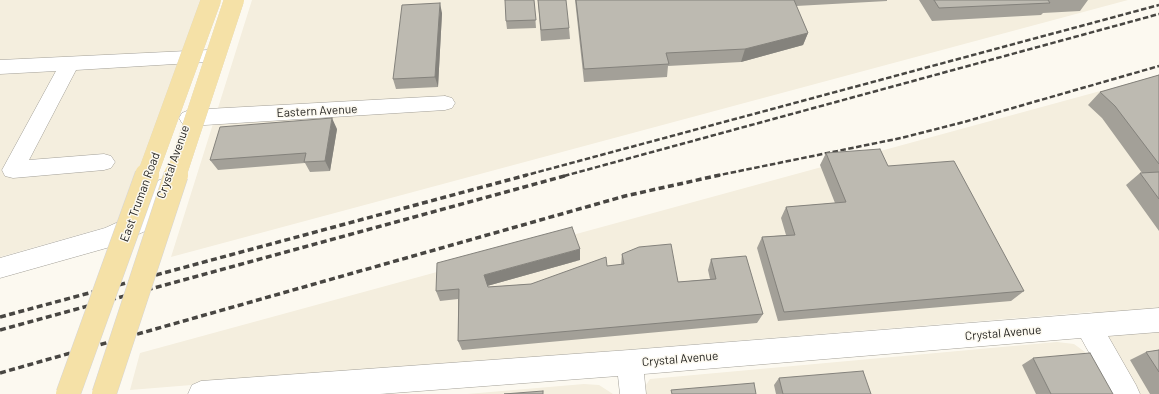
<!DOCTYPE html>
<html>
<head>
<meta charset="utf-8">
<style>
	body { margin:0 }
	canvas { display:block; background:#fcf9f0 }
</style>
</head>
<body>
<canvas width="1159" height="394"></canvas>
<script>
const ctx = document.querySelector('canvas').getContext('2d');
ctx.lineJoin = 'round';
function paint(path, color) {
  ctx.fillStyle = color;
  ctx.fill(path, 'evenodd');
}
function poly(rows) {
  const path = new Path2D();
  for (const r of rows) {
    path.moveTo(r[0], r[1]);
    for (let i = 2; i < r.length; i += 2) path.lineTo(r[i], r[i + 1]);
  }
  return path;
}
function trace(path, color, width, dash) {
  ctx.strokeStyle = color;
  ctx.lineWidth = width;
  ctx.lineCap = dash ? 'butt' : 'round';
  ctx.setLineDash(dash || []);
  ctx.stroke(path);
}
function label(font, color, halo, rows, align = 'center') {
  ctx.font = font + ' Barlow,sans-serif';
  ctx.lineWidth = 3;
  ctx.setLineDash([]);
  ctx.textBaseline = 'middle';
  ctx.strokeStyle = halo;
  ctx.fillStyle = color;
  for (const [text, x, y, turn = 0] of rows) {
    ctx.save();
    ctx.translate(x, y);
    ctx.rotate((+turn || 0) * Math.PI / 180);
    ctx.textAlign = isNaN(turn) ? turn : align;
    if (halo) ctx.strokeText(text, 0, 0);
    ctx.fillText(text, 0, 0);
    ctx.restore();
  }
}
const built = poly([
	[0,0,202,0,120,223,0,257],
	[252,0,1128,0,171,257],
	[1159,75,1159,394,1139,394,1092,312,130,390,140,353],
	[1057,342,1074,344,1085,352,1109,394,644,394,644,388,650,379],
	[584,384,599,385,613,394,467,394]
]);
const minor = poly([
	[208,50,215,51,217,56,215,61,208,62,76,70,29,160,104,154,111,156,115,162,111,168,104,170,13,178,5,176,2,170,56,71,0,74,0,60,208,50],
	[445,96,452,98,455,103,452,108,445,110,189,126,182,123,179,118,182,113,189,110,445,96],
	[165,178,173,181,176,187,168,208,152,228,110,247,0,278,0,258,105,228,136,214,150,198,157,181,165,178],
	[1159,308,1159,332,1108,336,1136,385,1140,394,1112,394,1081,338,644,374,646,394,620,394,618,376,380,394,188,394,192,385,201,381,629,350,1159,308]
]);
const railFar1 = poly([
	[523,176,1159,5],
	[564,176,1159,14],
	[715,176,901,138,964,122,1159,66]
]);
const rail = poly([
	[0,317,527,175],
	[0,330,568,175],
	[0,373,625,196,720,175]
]);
const majorBridgeFar1 = poly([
	[147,176,211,0],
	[176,176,234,0]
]);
const majorBridge = poly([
	[68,394,147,175],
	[104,394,176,175]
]);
const wall = poly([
	[534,0,536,28,507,29,506,21],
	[538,0,569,28,570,39,541,41],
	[575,0,887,0,887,1,796,6,808,33,803,45,741,62,668,66,667,77,584,82],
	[919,0,1088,0,1080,11,1043,13,1041,15,932,21],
	[442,13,438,87,396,89,393,79],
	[1159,75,1159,231,1126,185,1140,173,1142,173,1102,118,1088,105,1100,92],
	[337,129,330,171,310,172,305,163,218,170,210,160],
	[826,153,888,166,1024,291,1011,301,778,321,757,248,762,237,786,235,781,218,786,207,835,203,820,165],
	[622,254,678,282,710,279,708,270,711,259,763,314,757,323,462,350,458,341,458,299,440,301,436,291,580,260,487,286,488,287,531,284,607,266,621,265],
	[1159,350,1159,394,1150,394,1130,360,1146,352],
	[1033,358,1113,394,1036,394,1022,365],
	[779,378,871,394,776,394,774,385]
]);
const shadedWall = poly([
	[440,3,442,13,438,87,435,77],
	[808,33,803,45,741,62,745,49],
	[332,118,337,129,330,171,325,161],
	[580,249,580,260,487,286,484,275]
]);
const building = poly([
	[505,0,534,0,536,20,506,21,505,0],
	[538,0,566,0,569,28,541,30,538,0],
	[576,0,794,0,808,33,745,49,666,53,669,64,584,69,576,0],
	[934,0,1048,0,1050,3,939,8,934,0],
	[440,3,435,77,393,79,402,5,440,3],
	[1159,75,1159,164,1115,106,1100,92,1159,75],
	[332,118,325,161,304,162,306,153,210,160,220,127,332,118],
	[880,149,888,166,954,161,1024,291,784,312,762,237,795,235,786,207,846,202,826,153,880,149],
	[1159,172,1159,199,1140,173,1159,172],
	[572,227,580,249,484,275,488,287,531,284,606,257,607,266,624,264,622,254,639,247,671,244,678,282,716,279,711,259,746,256,763,314,458,341,459,289,436,291,437,263,572,227],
	[1159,350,1159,372,1146,352,1159,350],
	[1090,353,1113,394,1051,394,1033,358,1090,353],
	[863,371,871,394,783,394,779,378,863,371],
	[754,383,756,394,672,394,671,390,754,383],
	[543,391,543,394,504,394,543,391]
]);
const streetNames = [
	["Eastern Avenue",317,111,-3],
	["Crystal Avenue",173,162,-71],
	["East Truman Road",140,197,-70],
	["Crystal Avenue",1003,333,-5],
	["Crystal Avenue",680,359,-5]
];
paint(built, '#f4eede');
trace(minor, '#a3a098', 1);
paint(minor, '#fff');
trace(railFar1, '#484642', 2.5, [5.5, 2.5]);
trace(rail, '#484642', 3.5, [6, 3.5]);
trace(majorBridgeFar1, '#d7d6d6', 20, []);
trace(majorBridge, '#d7d6d6', 25, []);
trace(majorBridgeFar1, '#f5e1a7', 20);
trace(majorBridge, '#f5e1a7', 24);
paint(wall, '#a3a098');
paint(shadedWall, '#84827c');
paint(building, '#bdbab1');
trace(building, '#84827c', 1);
label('12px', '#1f1e1b', '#fcf9f0', streetNames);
</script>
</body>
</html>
